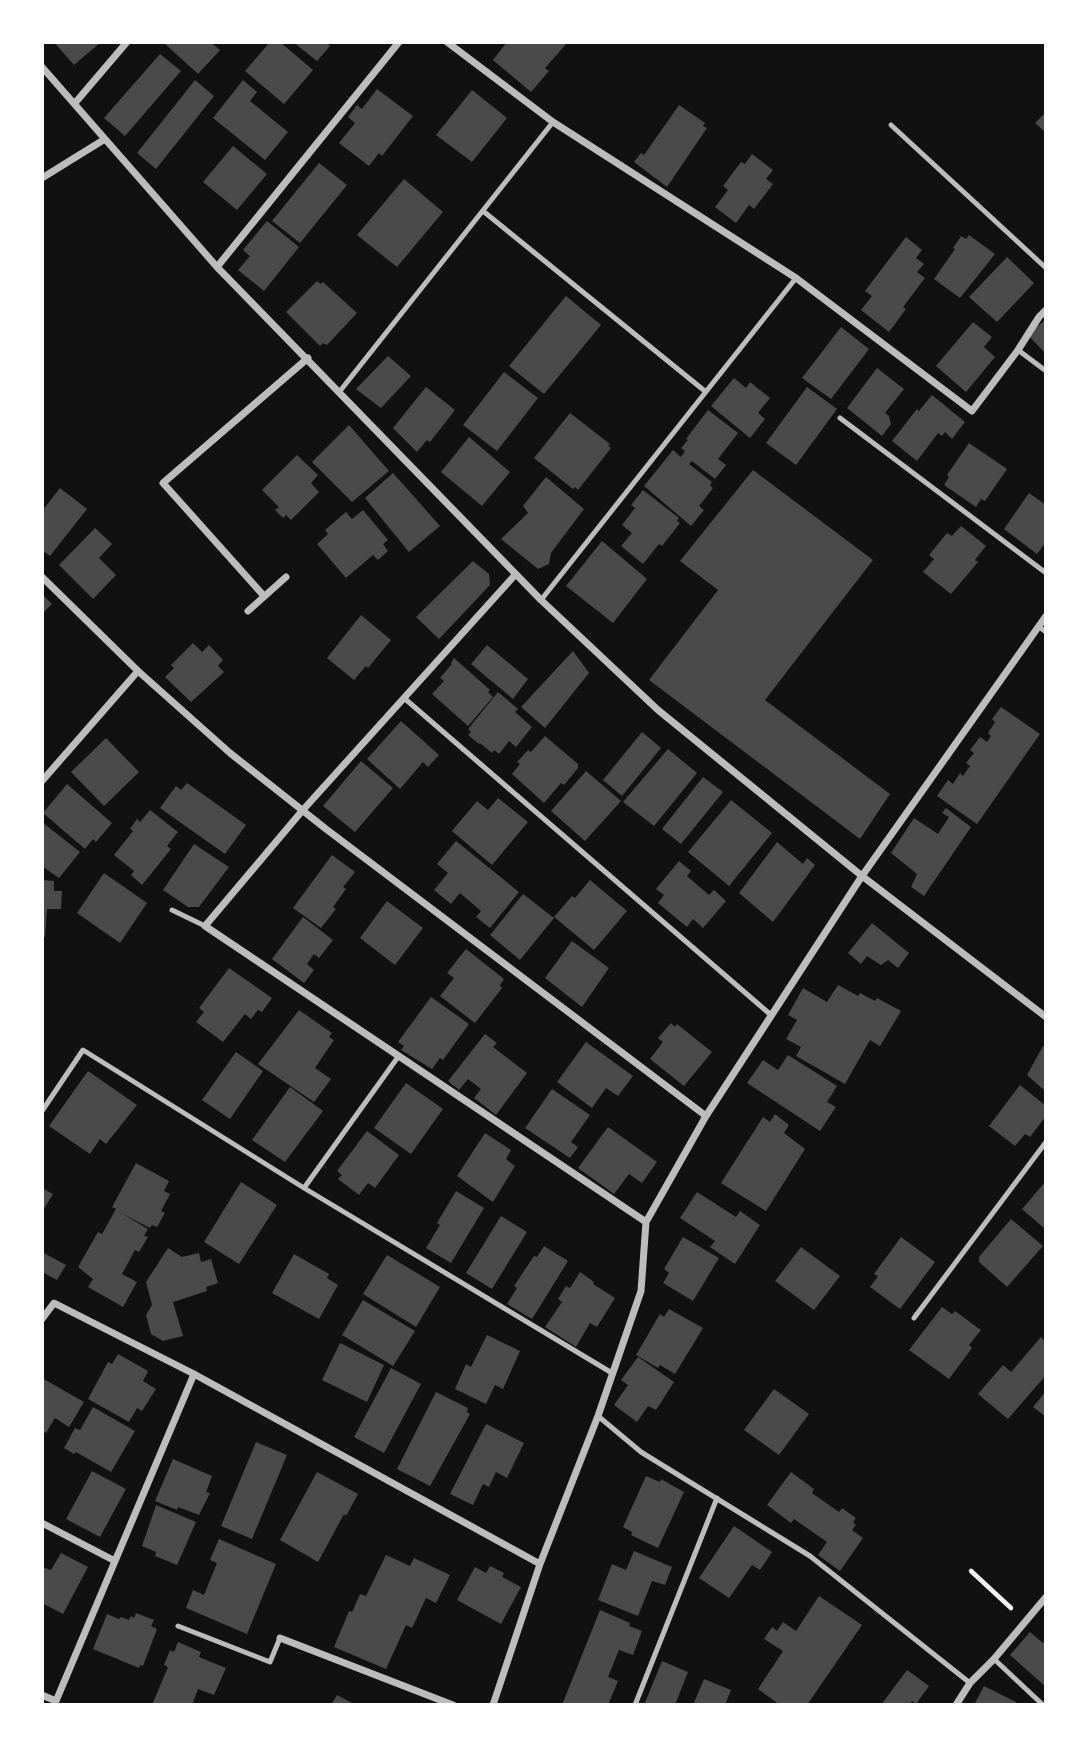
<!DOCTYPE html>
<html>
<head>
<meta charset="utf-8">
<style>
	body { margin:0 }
	#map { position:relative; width:1088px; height:1747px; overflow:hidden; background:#111; font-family:Mulish,sans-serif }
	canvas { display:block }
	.frame { position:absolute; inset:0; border:44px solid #fff; pointer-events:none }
</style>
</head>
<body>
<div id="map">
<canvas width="1088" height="1747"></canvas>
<div class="frame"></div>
</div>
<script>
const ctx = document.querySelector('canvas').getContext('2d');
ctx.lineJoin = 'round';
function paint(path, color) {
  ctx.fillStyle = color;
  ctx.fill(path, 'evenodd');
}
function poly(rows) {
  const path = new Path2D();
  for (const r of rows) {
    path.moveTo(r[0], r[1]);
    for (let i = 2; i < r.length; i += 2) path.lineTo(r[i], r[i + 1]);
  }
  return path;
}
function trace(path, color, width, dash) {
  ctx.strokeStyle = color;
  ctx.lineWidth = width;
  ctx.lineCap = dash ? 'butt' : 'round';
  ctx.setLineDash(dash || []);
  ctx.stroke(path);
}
const building = poly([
	[54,42,101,42,74,65],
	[163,42,210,42,220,50,198,74],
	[270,42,280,42,313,70,284,104,245,71],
	[293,42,329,42,328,44,330,46,317,61],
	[507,42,568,42,545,68,549,71,531,92,493,60],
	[160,54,181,71,125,136,104,118],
	[195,80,214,96,156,169,137,153],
	[243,80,257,92,250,101,288,132,265,160,213,118],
	[377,89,413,116,382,156,379,153,369,166,339,143,355,123,348,117,357,105,362,109],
	[472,90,507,118,472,162,436,135],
	[679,105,705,123,703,126,707,128,667,187,634,162,641,153,644,155],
	[1046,112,1046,133,1035,123],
	[233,146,267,174,237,210,203,182],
	[752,154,773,170,766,179,773,184,754,209,749,205,736,223,715,207,728,190,723,186,741,162,745,164],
	[319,163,347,185,300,243,272,221],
	[404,179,443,212,397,267,357,235],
	[267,221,299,247,264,291,238,270,250,256,243,250],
	[969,235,995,254,960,298,934,279,955,249,953,248,961,236,966,239],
	[906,237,922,250,916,258,924,264,917,272,925,278,903,307,906,309,889,332,861,310,872,296,865,291],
	[1007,257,1034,283,997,322,969,297],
	[317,281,321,284,323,282,357,313,327,345,323,343,320,346,286,312],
	[566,296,601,325,544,394,509,366],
	[1046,319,1046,354,1028,335],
	[973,322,992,337,984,347,995,357,966,392,936,366],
	[841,327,869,349,831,399,802,378],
	[388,356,411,376,381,408,356,389],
	[877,368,904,389,885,413,889,416,891,424,882,436,847,408],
	[504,372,538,398,497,451,463,425],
	[734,378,746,388,750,382,770,398,758,413,765,419,750,438,711,406],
	[426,387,455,410,430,442,427,440,417,452,393,428],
	[807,387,837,409,796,465,766,443],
	[932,395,965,422,952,439,945,432,942,436,938,433,917,461,892,441,917,409,919,411],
	[708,410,738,433,718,459,726,465,715,479,692,461,689,464,712,482,710,485,713,488,699,506,704,510,691,526,644,486,673,450,681,457,685,451,681,448,688,440,686,439],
	[570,413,610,444,608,446,611,448,578,490,575,487,573,489,534,458],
	[349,425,389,471,352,502,312,462],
	[469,437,510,472,482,506,441,472],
	[969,443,1007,469,985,501,981,499,976,507,944,485,949,477,947,475],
	[297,455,318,475,311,483,319,492,291,520,286,515,283,518,275,510,279,507,262,490],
	[753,470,873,560,765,700,890,794,860,839,649,680,718,590,680,561],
	[393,473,440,526,409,552,365,498],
	[546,477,584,509,551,553,549,564,538,569,501,539,528,513,523,506],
	[60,488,87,509,50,556,42,550,42,511],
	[643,490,679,518,677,521,680,523,662,546,659,544,643,564,621,546,632,533,622,525,635,508,631,505],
	[1029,493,1046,505,1046,542,1037,554,1004,529],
	[363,510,388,540,383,544,388,551,378,560,373,555,346,578,317,544,328,534,325,530,346,512,352,519],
	[961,526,986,546,975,560,978,562,951,594,923,572,934,559,929,555,947,533,952,536],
	[95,528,112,544,99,558,116,575,93,599,59,565],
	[602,541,647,579,613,623,566,586],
	[473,561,489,574,490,585,439,639,416,617],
	[42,594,52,604,42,614],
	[361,615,391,640,368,668,366,666,354,680,327,658],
	[193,643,202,652,209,645,223,660,218,666,224,672,191,702,165,677,174,668,171,665],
	[487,645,528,679,513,699,471,664],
	[573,651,589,673,545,728,521,707],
	[454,658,490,690,488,692,493,697,468,726,432,694,444,681,440,678,452,664,451,663],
	[498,692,518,709,515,712,532,727,516,747,509,741,499,754,494,750,492,753,480,743,479,744,468,735,471,732,468,729],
	[1001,707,1040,734,977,824,937,796,948,780,953,784,960,773,963,776,970,766,966,763,974,753,970,750,980,737,987,742,991,736,988,733,995,722,992,719],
	[401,721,439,755,428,767,423,762,400,789,367,759],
	[642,732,661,748,622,796,603,780],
	[545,736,578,764,578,768,564,785,561,783,544,803,512,774,520,764,517,762,528,750,531,752],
	[106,738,139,772,104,806,71,772],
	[668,749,697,773,654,826,623,802],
	[361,761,393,788,355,832,323,806],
	[586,771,621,801,585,841,551,811],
	[703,777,723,792,681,844,662,829],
	[187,783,246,825,225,854,160,808,176,786,181,790],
	[67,784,112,823,96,842,93,839,85,849,43,813],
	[498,798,528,822,492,865,452,831,477,801,488,810],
	[731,800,772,833,729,886,688,852],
	[946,808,971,827,924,896,911,887,917,874,891,853,914,818,938,834,949,817,942,813],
	[150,810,178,832,167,846,171,849,142,885,131,875,134,871,114,855,133,831,130,829,137,819,140,822],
	[42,822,80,852,59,878,42,866],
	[456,841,519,892,490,928,476,917,481,911,460,893,451,904,434,890,448,873,437,864],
	[777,842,803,864,807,858,815,865,773,922,739,893],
	[194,844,229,867,199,907,188,907,163,890],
	[332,855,355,872,343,887,346,889,333,907,336,909,321,928,293,908],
	[679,861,691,871,687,876,709,895,714,890,726,901,703,928,693,919,687,927,658,903,664,895,656,889],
	[104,873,147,903,120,943,77,913],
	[42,880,54,881,54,891,62,891,61,909,47,909,45,937,42,937],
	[590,880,627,911,594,950,554,917,572,896,575,898],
	[523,894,554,918,520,960,490,935],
	[387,901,423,928,395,965,360,938],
	[303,917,333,940,319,958,314,954,307,964,314,970,304,983,272,959],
	[872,923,909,953,898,968,888,960,881,965,867,956,861,964,848,953],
	[572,941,609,968,582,1007,545,978],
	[466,949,504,979,500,985,502,988,475,1023,440,996,454,978,447,973],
	[229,968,272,998,262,1012,258,1010,251,1019,245,1014,223,1042,196,1022,204,1012,199,1008],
	[838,985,858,996,860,993,875,1001,877,998,901,1011,880,1046,870,1040,845,1084,796,1056,801,1047,786,1039,797,1020,788,1015,803,988,827,1002],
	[431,997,469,1024,443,1060,440,1058,432,1069,401,1050,404,1046,398,1042],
	[299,1010,332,1033,329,1037,334,1040,315,1068,331,1079,314,1102,258,1064],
	[671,1023,675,1027,677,1024,712,1052,684,1086,650,1059,663,1042,658,1038],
	[485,1034,497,1043,493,1047,527,1073,496,1115,474,1098,481,1089,468,1079,459,1090,448,1081],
	[586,1042,633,1076,618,1096,606,1088,592,1108,557,1082],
	[1043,1046,1046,1047,1046,1092,1027,1075],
	[236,1052,263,1071,230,1119,202,1100],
	[788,1055,837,1086,827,1102,836,1107,820,1131,747,1083,763,1060,778,1070],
	[88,1071,137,1105,106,1144,100,1139,90,1154,49,1126],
	[406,1083,443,1109,411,1154,374,1128],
	[1020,1085,1046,1106,1046,1116,1030,1137,1025,1134,1015,1146,989,1126],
	[290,1087,323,1111,285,1162,252,1140],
	[552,1089,590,1115,571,1142,578,1147,570,1158,525,1128],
	[775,1114,789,1125,784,1133,805,1149,766,1211,721,1183,763,1117,770,1122],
	[608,1127,657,1162,642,1183,629,1174,614,1194,578,1168],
	[367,1131,399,1155,375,1188,368,1183,359,1195,338,1179,342,1175,337,1171],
	[485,1133,511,1150,506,1159,515,1166,493,1202,457,1176],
	[136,1163,169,1181,164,1191,170,1194,161,1211,165,1213,157,1227,152,1225,150,1228,121,1213,148,1229,144,1236,148,1237,139,1252,135,1250,122,1274,137,1282,123,1307,88,1287,93,1279,78,1267,98,1232,102,1234,116,1209,112,1207],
	[1046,1181,1046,1230,1022,1209],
	[241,1182,277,1205,239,1264,204,1242],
	[42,1188,53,1194,42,1212],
	[456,1191,484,1208,451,1263,426,1248,440,1225,437,1223],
	[697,1192,736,1217,740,1211,760,1225,735,1264,710,1247,715,1241,680,1218],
	[501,1216,527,1232,492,1289,466,1273],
	[1011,1219,1043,1246,1007,1287,979,1262,979,1257],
	[683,1237,719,1258,693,1301,663,1283,669,1273,664,1269],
	[901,1237,935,1262,900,1309,870,1287,878,1276,874,1274],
	[544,1246,568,1261,532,1319,507,1304,517,1288,514,1286,534,1256,537,1257],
	[801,1247,840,1276,814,1310,775,1281],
	[168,1248,182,1257,199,1253,201,1262,211,1259,218,1283,206,1287,207,1291,173,1302,183,1336,163,1341,151,1334,146,1315,152,1305,146,1282],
	[42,1252,66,1265,57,1280,44,1273,42,1276],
	[294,1254,329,1274,327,1278,338,1285,319,1319,272,1293],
	[387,1255,440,1287,416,1327,363,1294],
	[580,1272,594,1282,593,1284,615,1298,597,1327,590,1323,576,1347,545,1327,562,1302,558,1299,566,1286,570,1288],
	[363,1300,415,1331,393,1366,342,1335],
	[942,1307,952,1314,955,1311,981,1330,969,1345,972,1348,949,1379,909,1350],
	[669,1309,703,1328,675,1374,660,1365,658,1368,636,1355,660,1314,664,1317],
	[487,1335,520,1351,503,1389,495,1385,486,1404,455,1389,466,1364,471,1367],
	[1041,1337,1046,1342,1046,1375,1008,1419,978,1394,1003,1365,1011,1372],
	[340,1343,384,1365,367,1402,322,1380],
	[118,1354,148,1371,143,1381,156,1389,142,1411,137,1408,129,1422,88,1399,108,1362,112,1364],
	[638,1357,674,1382,656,1410,648,1406,637,1422,614,1405,628,1385,621,1380],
	[391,1368,421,1384,384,1453,354,1437],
	[42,1378,84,1402,69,1427,55,1418,46,1433,42,1430],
	[774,1389,809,1414,779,1455,744,1430],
	[1046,1391,1046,1417,1033,1407],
	[436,1392,468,1408,467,1412,470,1414,430,1486,397,1469],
	[93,1407,135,1431,111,1472,76,1452,74,1454,64,1448,75,1428,80,1430],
	[486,1424,524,1443,507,1478,496,1472,489,1487,483,1484,473,1505,450,1494],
	[256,1442,287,1455,252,1539,221,1526],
	[173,1459,212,1476,206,1492,210,1493,199,1515,178,1507,177,1510,155,1501],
	[92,1471,126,1489,100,1537,66,1519],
	[317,1472,358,1494,346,1516,344,1514,318,1562,280,1540],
	[791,1472,814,1489,812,1493,839,1512,842,1508,856,1518,853,1522,856,1525,852,1530,863,1538,840,1571,818,1555,827,1542,794,1519,791,1523,767,1505],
	[646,1476,660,1482,661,1479,684,1492,658,1548,631,1535,632,1532,623,1527],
	[156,1505,196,1522,177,1565,155,1556,156,1552,142,1546],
	[734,1526,772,1552,760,1570,752,1565,729,1598,699,1578],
	[219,1539,276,1564,247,1634,186,1608,193,1590,204,1595,217,1563,210,1560],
	[634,1551,672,1567,665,1585,652,1581,638,1616,598,1600,612,1564,626,1570],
	[61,1553,88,1567,63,1614,42,1603,42,1567,51,1570],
	[386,1555,410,1566,414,1558,450,1575,436,1603,426,1598,412,1628,406,1625,386,1669,334,1647,349,1611,352,1612,360,1594,366,1596],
	[490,1566,504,1573,502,1577,521,1587,501,1624,457,1600,475,1567,486,1573],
	[819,1596,862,1625,807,1705,780,1705,758,1689,783,1651,764,1639,772,1627,777,1631,783,1622,796,1631],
	[600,1610,630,1623,629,1626,642,1631,633,1655,619,1650,608,1677,618,1681,608,1705,562,1705],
	[136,1613,154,1620,151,1626,157,1629,143,1666,140,1665,139,1668,93,1649,107,1614,119,1619,121,1617,129,1620,131,1616,134,1618],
	[1030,1632,1043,1643,1046,1640,1046,1687,1010,1655],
	[178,1642,201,1652,199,1657,226,1668,214,1695,198,1689,192,1705,152,1705,168,1667,164,1665,170,1650,174,1652],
	[662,1661,688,1672,675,1705,644,1705],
	[907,1670,929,1686,916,1704,912,1701,909,1705,881,1705],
	[704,1679,731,1690,725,1705,693,1705],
	[984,1686,1016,1702,1015,1705,974,1705],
	[337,1695,356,1705,331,1705]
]);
const path = poly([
	[971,1571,1011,1608]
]);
const service = poly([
	[891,125,1046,268],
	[483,211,706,392],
	[1018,350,1046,371],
	[340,391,553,122],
	[840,418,1046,573],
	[541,600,796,278],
	[1039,627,1046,632],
	[404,698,771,1015],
	[172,910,205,926],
	[42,1111,83,1050,304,1188,612,1373],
	[304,1188,398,1057],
	[914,1318,1046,1142],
	[598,1416,641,1452,810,1556,970,1683],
	[178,1626,270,1662,280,1638],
	[994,1659,1043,1705],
	[635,1705,717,1498]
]);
const minor = poly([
	[447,42,553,122,796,278,972,411,1018,350,1039,317,1046,310],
	[42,67,217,267,541,600,658,710,862,876,1046,1017],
	[75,103,127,42],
	[42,178,105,139],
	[217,267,399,42],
	[515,575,302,811,205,926,646,1222],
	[42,577,138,671,230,753,326,829,706,1116],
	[264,596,163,483,308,358],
	[248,611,286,577],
	[42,781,138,671],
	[42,1319,54,1303,194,1374,540,1564],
	[42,1523,115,1561],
	[280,1638,453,1705],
	[42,1695,56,1701,194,1374],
	[493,1705,540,1564,598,1416,641,1291,646,1222,706,1116,862,876,1046,616],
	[956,1705,970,1683,994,1659,1046,1597]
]);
paint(building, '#4a4a4a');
trace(path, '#f5f5f5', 4.5);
trace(service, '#bcbcbc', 5);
trace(minor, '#bcbcbc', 7);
</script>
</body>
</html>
